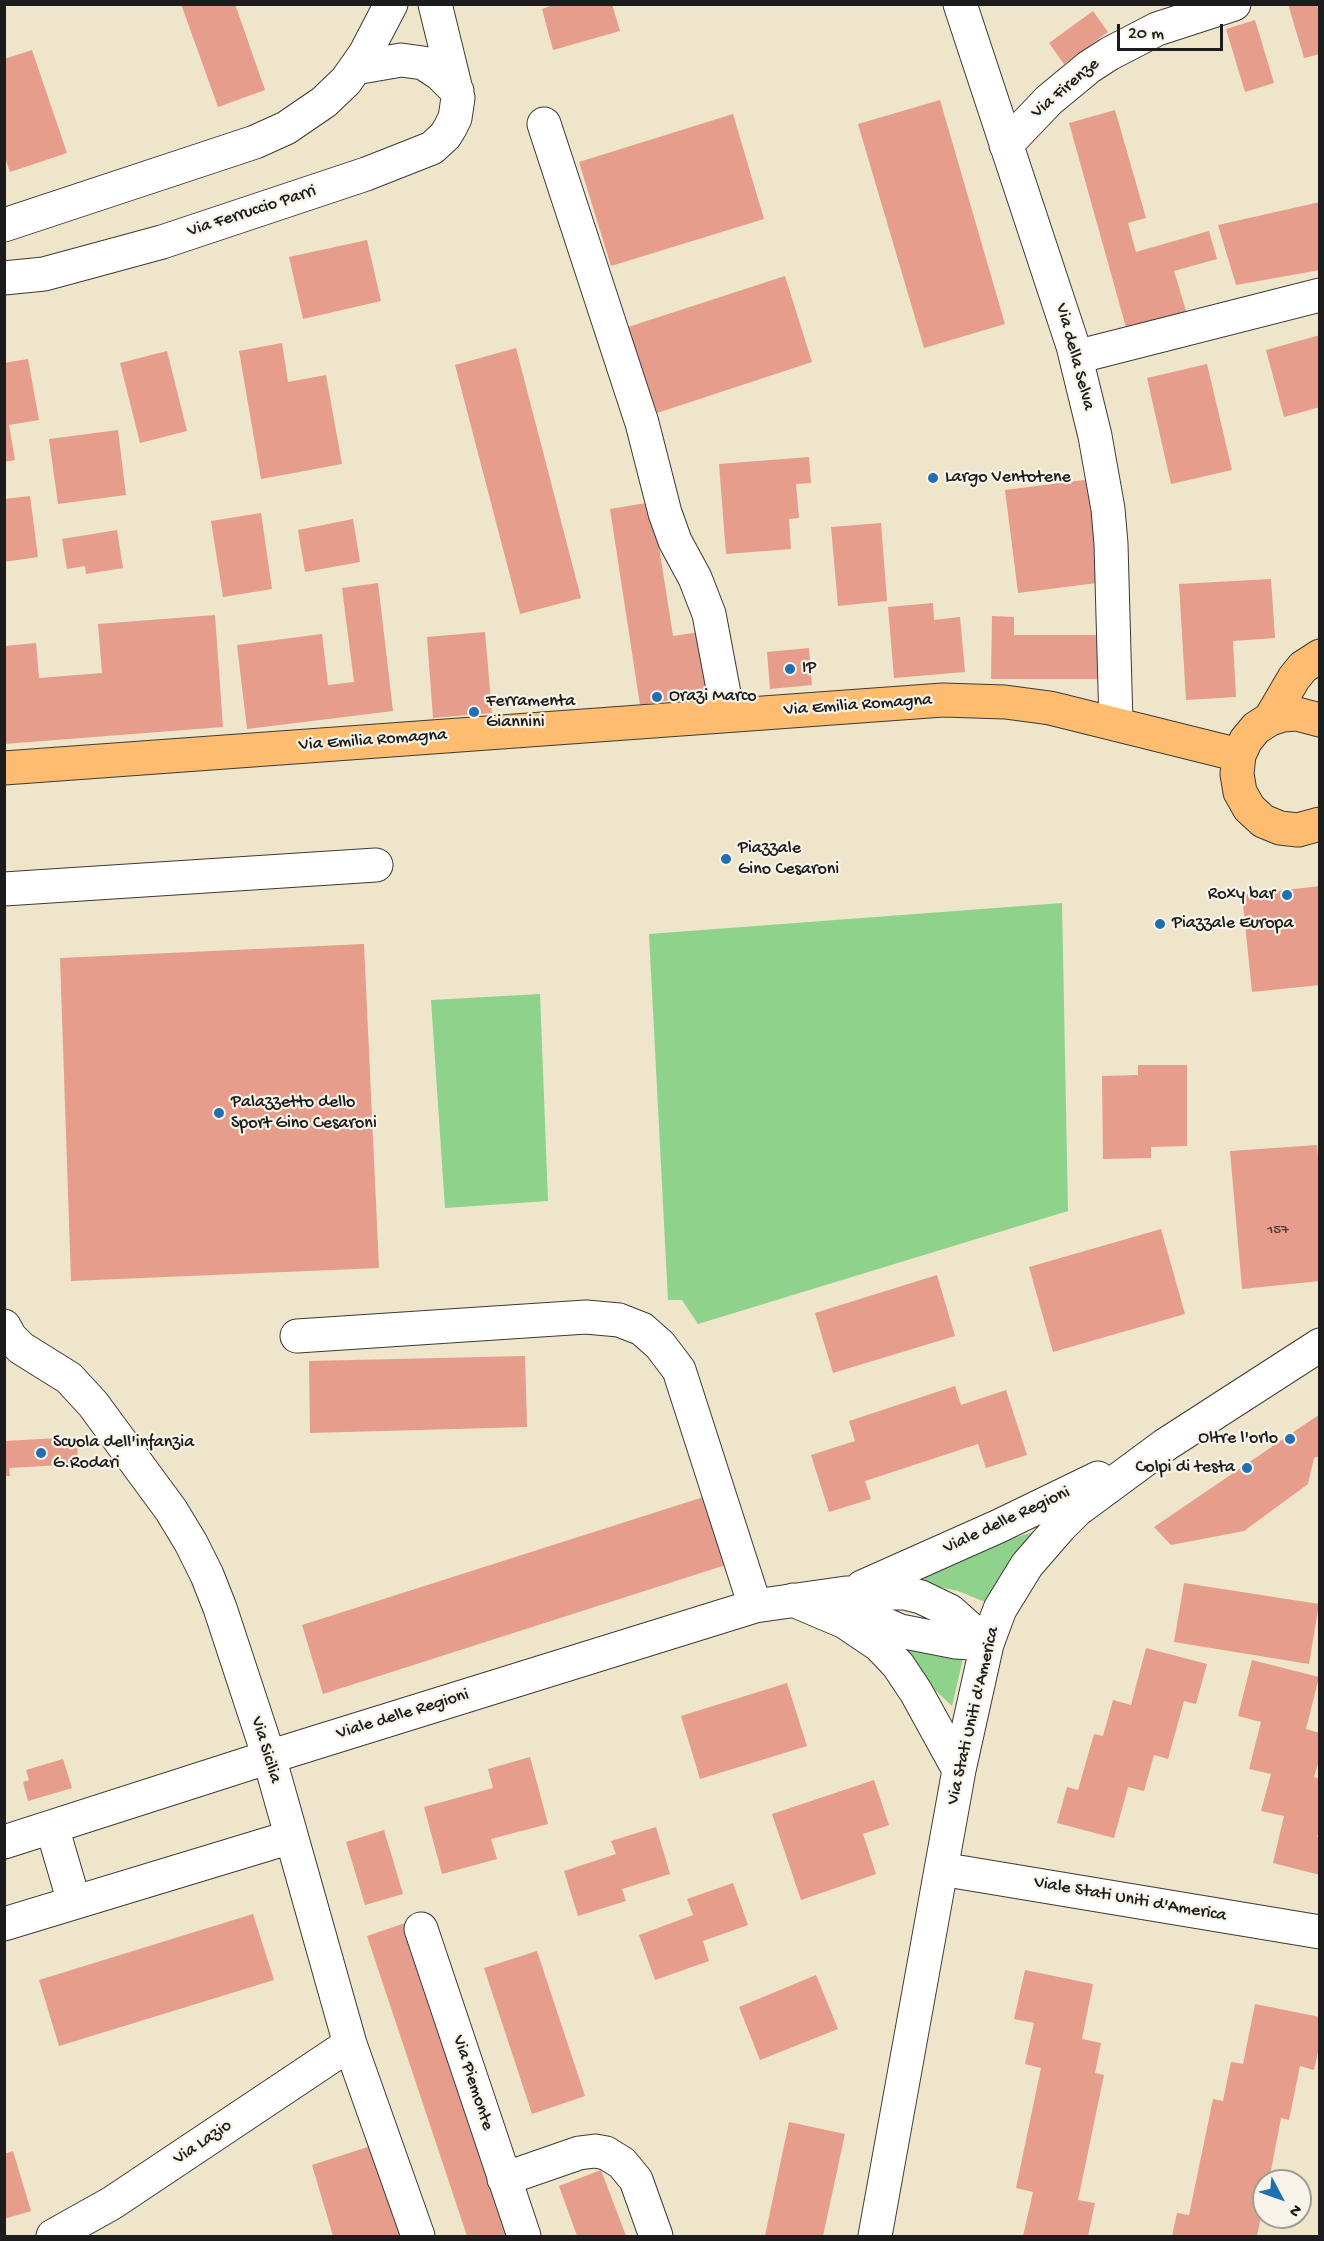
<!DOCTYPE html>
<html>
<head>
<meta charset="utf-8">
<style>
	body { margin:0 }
	#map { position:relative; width:1324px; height:2241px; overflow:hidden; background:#efe5cb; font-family:"Gochi Hand",sans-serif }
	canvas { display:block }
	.frame { position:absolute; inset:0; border:6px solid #1c1c1c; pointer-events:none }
	.north { position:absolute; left:1252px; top:2169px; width:60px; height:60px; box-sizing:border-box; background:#f7f3e8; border:2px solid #9f9d96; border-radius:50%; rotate:131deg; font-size:16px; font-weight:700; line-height:24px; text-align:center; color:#1c1c1c }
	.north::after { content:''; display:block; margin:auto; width:21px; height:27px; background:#1f6fb2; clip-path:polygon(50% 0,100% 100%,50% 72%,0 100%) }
	.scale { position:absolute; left:1117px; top:24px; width:106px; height:27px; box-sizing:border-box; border:3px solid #1c1c1c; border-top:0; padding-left:8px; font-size:18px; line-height:21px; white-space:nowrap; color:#1c1c1c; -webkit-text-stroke:4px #f7f3e8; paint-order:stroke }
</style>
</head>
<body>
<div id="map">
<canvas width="1324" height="2241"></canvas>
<div class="frame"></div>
<div class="north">N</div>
<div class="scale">20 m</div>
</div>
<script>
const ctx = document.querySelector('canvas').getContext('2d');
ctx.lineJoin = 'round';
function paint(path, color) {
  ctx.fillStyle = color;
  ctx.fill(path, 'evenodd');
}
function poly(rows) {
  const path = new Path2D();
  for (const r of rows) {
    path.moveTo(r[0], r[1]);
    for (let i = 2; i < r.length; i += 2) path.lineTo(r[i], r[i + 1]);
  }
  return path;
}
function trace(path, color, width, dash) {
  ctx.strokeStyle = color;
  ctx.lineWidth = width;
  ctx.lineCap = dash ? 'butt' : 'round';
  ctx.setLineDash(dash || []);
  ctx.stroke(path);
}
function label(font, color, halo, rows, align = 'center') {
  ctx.font = font + ' "Gochi Hand",sans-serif';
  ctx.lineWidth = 4.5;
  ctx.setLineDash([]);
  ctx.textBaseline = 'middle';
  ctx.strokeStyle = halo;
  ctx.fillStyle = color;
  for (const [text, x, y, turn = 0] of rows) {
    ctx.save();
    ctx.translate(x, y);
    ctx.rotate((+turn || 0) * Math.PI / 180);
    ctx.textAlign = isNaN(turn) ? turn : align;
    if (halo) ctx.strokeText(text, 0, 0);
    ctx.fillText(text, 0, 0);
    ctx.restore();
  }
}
const green = poly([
	[1062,903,1068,1211,698,1324,682,1300,668,1300,649,934],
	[540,994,548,1201,445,1208,431,1000],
	[1054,1525,985,1602,958,1591,894,1577],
	[897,1647,964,1654,952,1706,898,1655]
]);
const building = poly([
	[181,4,235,4,265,90,218,107],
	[556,4,612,4,620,31,553,50,542,9],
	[1288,4,1317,4,1320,14,1320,54,1304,58],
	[1093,11,1108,32,1064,64,1049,43],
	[1255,20,1274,83,1245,92,1226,29],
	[32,50,67,153,10,172,4,155,4,59],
	[940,100,1005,324,924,348,858,124],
	[1115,110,1146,218,1128,223,1136,252,1209,231,1217,259,1174,271,1187,314,1127,331,1069,123],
	[733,114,764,219,611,266,579,162],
	[1320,202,1320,270,1236,285,1218,225],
	[367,240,381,301,303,319,289,257],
	[785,276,812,362,657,413,628,327],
	[1320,335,1320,407,1284,417,1266,350],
	[282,343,288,382,326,375,342,464,261,479,239,351],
	[516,348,581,598,520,614,455,365],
	[167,351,187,431,140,443,120,363],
	[28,359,39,420,9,425,15,460,4,462,4,363],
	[1207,364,1232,470,1171,484,1147,378],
	[118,430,126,495,58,504,49,439],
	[809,457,811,483,796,484,799,518,789,519,791,549,726,554,719,464],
	[1092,479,1105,582,1018,593,1005,490],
	[30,496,38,557,4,562,4,499],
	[652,502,673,636,706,631,715,693,640,705,610,509],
	[261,513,272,589,223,597,211,521],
	[353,519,360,562,305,572,298,530],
	[881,523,887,601,838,606,831,527],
	[117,530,123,568,86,574,85,566,67,569,62,539],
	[1271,579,1275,638,1233,641,1236,697,1186,700,1179,584],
	[378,583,393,711,247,729,237,645,322,634,328,685,354,682,342,588],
	[933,603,934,620,960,617,965,672,894,678,888,607],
	[215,615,223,727,4,744,4,646,36,643,39,678,102,673,98,624],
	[992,616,1014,617,1014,635,1101,635,1101,679,991,679],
	[485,632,492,713,433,718,427,637],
	[809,648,812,685,770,689,767,652],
	[1320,886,1320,985,1252,992,1242,895],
	[364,944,379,1268,71,1281,60,958],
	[1138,1065,1187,1065,1187,1146,1151,1147,1151,1158,1103,1159,1102,1076,1138,1075],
	[1317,1145,1320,1180,1320,1281,1242,1289,1230,1151],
	[1161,1229,1185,1314,1053,1352,1029,1267],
	[937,1275,955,1336,833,1373,815,1313],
	[525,1356,527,1427,310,1433,309,1361],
	[955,1386,961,1405,1006,1390,1027,1455,986,1468,978,1444,865,1481,871,1499,829,1512,811,1455,855,1441,849,1421],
	[1320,1414,1320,1456,1314,1458,1308,1484,1244,1531,1171,1545,1154,1527],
	[77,1437,78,1464,9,1468,10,1476,4,1476,4,1441],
	[713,1494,735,1562,323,1694,302,1625],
	[1184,1583,1319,1604,1309,1664,1174,1642],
	[1146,1648,1207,1664,1196,1704,1184,1701,1168,1759,1154,1755,1144,1791,1128,1787,1114,1838,1057,1823,1067,1787,1078,1790,1094,1734,1103,1736,1113,1700,1131,1705],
	[1252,1660,1319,1677,1306,1729,1320,1733,1320,1758,1314,1777,1320,1779,1320,1828,1317,1837,1320,1837,1320,1875,1273,1863,1284,1816,1261,1811,1271,1774,1249,1769,1261,1722,1238,1716],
	[787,1683,807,1746,700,1779,681,1716],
	[530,1757,548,1824,491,1839,497,1859,442,1874,424,1807,493,1788,488,1769],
	[63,1759,72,1788,28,1801,23,1782,29,1780,26,1770],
	[874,1780,889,1825,863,1834,876,1874,801,1900,772,1814],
	[656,1827,670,1874,622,1889,626,1901,578,1916,564,1871,616,1854,611,1841],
	[384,1830,403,1894,365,1905,346,1842],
	[733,1883,748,1925,703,1941,709,1961,655,1980,639,1935,693,1915,687,1899],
	[253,1914,274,1980,59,2046,39,1980],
	[411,1921,515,2236,467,2236,367,1936],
	[537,1951,585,2096,532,2114,484,1968],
	[1025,1970,1093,1984,1082,2039,1101,2043,1095,2073,1104,2075,1078,2200,1095,2203,1088,2236,1023,2236,1033,2192,1016,2188,1041,2068,1025,2064,1034,2023,1014,2019],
	[816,1975,838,2029,760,2060,739,2007],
	[1255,2004,1320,2017,1320,2043,1314,2070,1300,2066,1289,2120,1281,2118,1269,2181,1264,2181,1264,2203,1257,2236,1172,2236,1177,2213,1189,2215,1213,2099,1223,2101,1231,2062,1243,2064],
	[789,2122,845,2134,823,2236,765,2236],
	[377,2144,405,2236,333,2236,312,2165],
	[13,2151,31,2211,4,2219,4,2154],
	[601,2170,626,2236,577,2236,559,2186]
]);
const minor = poly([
	[960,4,1073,346,1095,436,1108,509,1111,544,1116,724],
	[355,68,401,60,423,63,440,74,457,91],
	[544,124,642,423,665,513,675,541,695,578,709,614,728,715],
	[1006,145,1049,100,1089,67,1109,54,1157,29,1234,4],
	[4,225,255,142,286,128,324,102,346,81,365,54,391,4],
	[4,278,44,274,162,242,366,174,432,148,445,136,450,128,455,118,458,98,435,4],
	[1076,357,1320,295],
	[4,889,376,865],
	[4,1326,10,1337,21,1348,69,1378,93,1404,171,1510,191,1543,207,1575,220,1608,269,1757,350,2044,418,2236],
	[297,1336,586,1317,619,1320,642,1329,660,1345,679,1370,755,1606],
	[862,1587,999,1526,1098,1478],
	[793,1600,845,1622,879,1645,898,1665,916,1692,959,1770],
	[858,1605,880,1622,900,1631,956,1642,987,1644],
	[52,1827,74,1902],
	[4,1842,269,1757,755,1606,846,1593,905,1593,921,1597,950,1611,987,1644],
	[941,1869,1320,1932],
	[4,1924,291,1837],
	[421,1929,524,2236],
	[504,2179,579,2153,595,2151,606,2153,622,2163,636,2180,656,2236],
	[53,2236,112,2203,350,2044],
	[875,2236,959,1770,987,1644,1000,1609,1027,1565,1060,1527,1077,1510,1165,1445,1320,1345]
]);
const major = poly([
	[1270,719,1294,678,1303,667,1320,656],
	[1320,720,1297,714,1283,715,1270,719,1256,728,1246,740,1239,755,1237,774,1240,792,1249,808,1263,821,1280,828,1298,830,1320,824],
	[4,768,943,700,1005,702,1050,708,1239,755]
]);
const markers = [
	[933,478,6,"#1f6fb2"],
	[790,669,6,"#1f6fb2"],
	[657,697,6,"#1f6fb2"],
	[474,712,6,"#1f6fb2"],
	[726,859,6,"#1f6fb2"],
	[1287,895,6,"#1f6fb2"],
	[1160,924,6,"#1f6fb2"],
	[219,1113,6,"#1f6fb2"],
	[1290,1439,6,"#1f6fb2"],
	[41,1453,6,"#1f6fb2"],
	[1247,1468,6,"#1f6fb2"]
];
const numberNames = [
	["157",1278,1231]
];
const streetNames = [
	["Via Firenze",1066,89,-40],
	["Via Ferruccio Parri",252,212,-18],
	["Via della Selva",1074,357,75],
	["Via Emilia Romagna",858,706,-4],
	["Via Emilia Romagna",373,741,-4],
	["Viale delle Regioni",1007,1521,-25],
	["Viale delle Regioni",403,1715,-17],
	["Via Stati Uniti d'America",974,1716,-77],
	["Via Sicilia",265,1750,73],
	["Viale Stati Uniti d'America",1130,1900,10],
	["Via Piemonte",472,2083,72],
	["Via Lazio",203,2143,-34]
];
const poiNames = [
	["Largo Ventotene",945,478],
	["IP",802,669],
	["Orazi Marco",669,697],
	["Ferramenta",486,702],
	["Giannini",486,723],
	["Piazzale",738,849],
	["Gino Cesaroni",738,870],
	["Roxy bar",1275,895,"right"],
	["Piazzale Europa",1172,924],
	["Palazzetto dello",231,1103],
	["Sport Gino Cesaroni",231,1124],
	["Oltre l'orlo",1278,1439,"right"],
	["Scuola dell'infanzia",53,1443],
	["G.Rodari",53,1464],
	["Colpi di testa",1235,1468,"right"]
];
paint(green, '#8ed28b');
paint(building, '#e69d8b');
trace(minor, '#3c3a36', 35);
trace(major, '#3c3a36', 35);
trace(minor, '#fff', 33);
trace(major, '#fdbc6f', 33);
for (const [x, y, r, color] of markers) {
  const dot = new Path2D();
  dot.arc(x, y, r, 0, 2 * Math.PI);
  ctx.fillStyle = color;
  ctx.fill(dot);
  trace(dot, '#f7f3e8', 2);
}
label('15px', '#4e3c38', null, numberNames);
label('18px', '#1c1c1c', '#f7f3e8', streetNames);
label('18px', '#1c1c1c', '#f7f3e8', poiNames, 'left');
</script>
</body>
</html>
